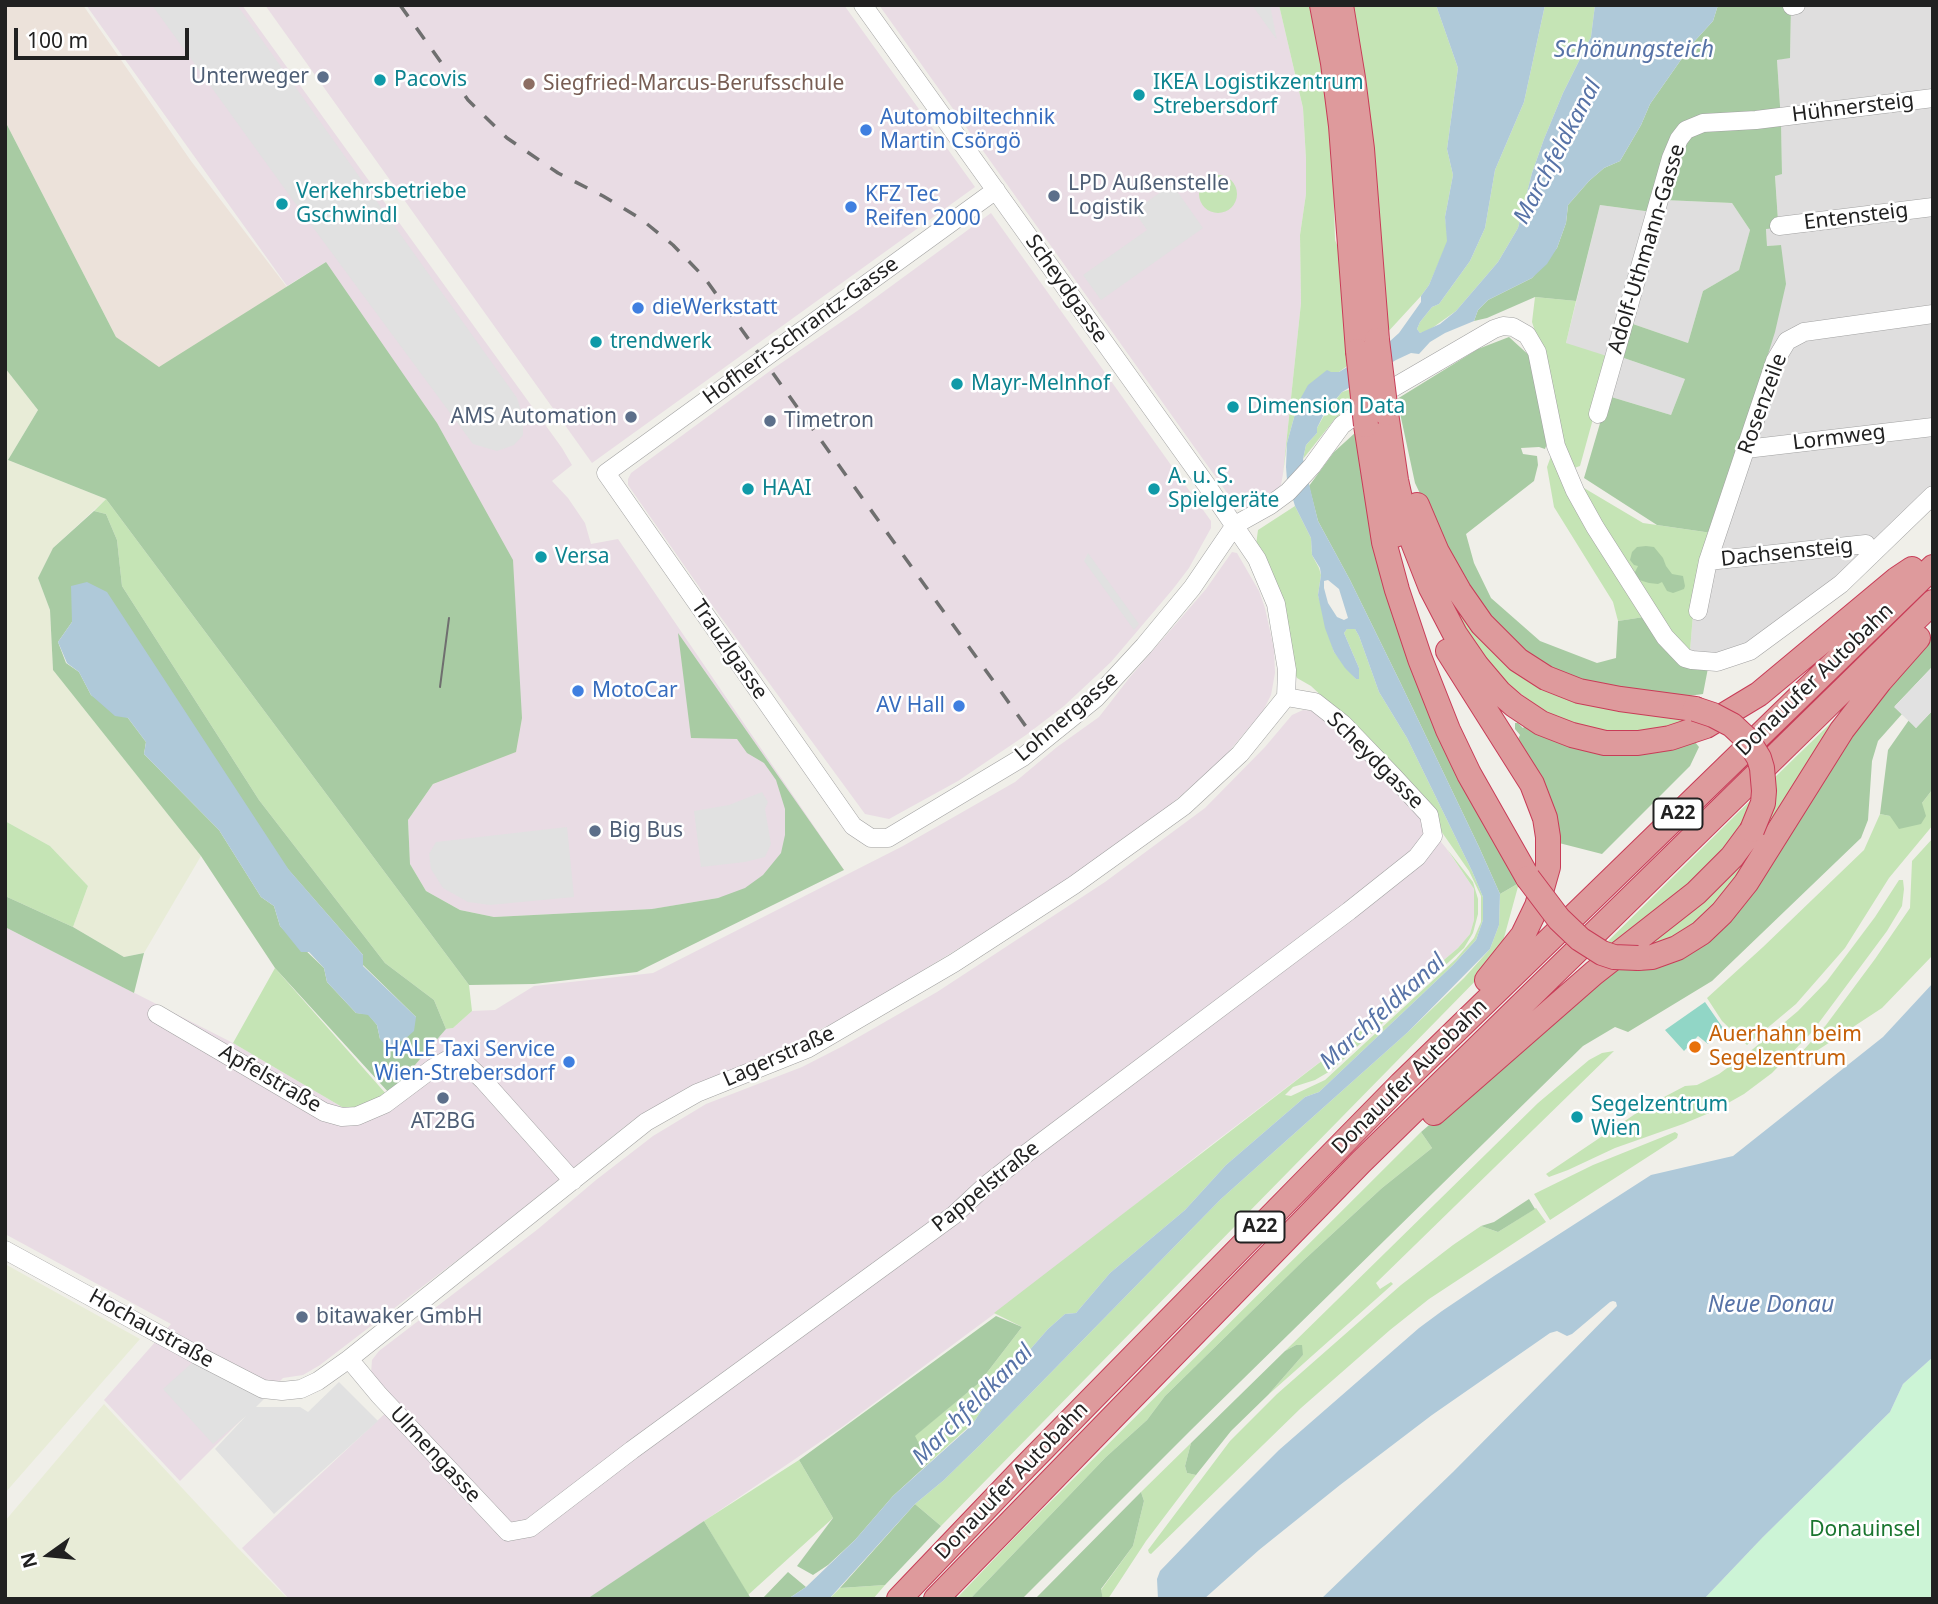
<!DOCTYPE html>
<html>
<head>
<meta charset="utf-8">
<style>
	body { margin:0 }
	#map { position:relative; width:1938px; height:1604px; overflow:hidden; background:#f0efe9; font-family:"Noto Sans",sans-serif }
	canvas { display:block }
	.frame { position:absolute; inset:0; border:7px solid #212121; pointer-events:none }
	.north { position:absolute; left:14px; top:1520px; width:70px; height:70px; -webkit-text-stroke:5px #fff; paint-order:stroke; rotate:255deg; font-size:19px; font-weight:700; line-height:28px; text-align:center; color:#212121 }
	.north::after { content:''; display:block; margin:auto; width:24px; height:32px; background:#212121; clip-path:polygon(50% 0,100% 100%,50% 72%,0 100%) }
	.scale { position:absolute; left:14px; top:28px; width:175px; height:32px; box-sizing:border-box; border:4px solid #212121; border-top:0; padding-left:9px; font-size:21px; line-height:24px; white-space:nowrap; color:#212121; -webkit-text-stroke:5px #fff; paint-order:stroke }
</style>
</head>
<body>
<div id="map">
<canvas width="1938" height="1604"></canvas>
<div class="frame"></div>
<div class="north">N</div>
<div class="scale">100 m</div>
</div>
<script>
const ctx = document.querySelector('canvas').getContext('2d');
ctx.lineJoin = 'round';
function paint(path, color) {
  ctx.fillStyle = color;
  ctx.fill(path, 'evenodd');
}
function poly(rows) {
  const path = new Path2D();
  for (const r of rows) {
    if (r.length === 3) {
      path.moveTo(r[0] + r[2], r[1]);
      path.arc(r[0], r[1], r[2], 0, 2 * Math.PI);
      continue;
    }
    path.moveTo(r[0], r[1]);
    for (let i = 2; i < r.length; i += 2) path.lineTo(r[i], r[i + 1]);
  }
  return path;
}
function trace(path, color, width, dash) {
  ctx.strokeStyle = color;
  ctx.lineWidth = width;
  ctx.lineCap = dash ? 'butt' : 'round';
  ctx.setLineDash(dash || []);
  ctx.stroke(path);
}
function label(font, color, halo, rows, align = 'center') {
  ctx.font = font + ' "Noto Sans",sans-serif';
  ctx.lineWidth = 5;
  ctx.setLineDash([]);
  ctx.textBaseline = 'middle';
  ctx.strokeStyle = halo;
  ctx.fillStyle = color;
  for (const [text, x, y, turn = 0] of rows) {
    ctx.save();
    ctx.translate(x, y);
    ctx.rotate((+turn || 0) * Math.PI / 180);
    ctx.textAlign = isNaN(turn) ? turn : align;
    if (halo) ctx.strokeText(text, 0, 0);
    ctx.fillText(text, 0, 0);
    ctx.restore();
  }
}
const residential = poly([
	[1791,5,1933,5,1933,505,1726,667,1690,651,1693,614,1781,245,1767,246,1766,228,1778,221,1775,175,1782,173,1781,121,1777,60,1790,57],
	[1664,200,1732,203,1750,230,1739,270,1703,291,1688,343,1630,323,1621,357,1685,379,1671,415,1608,396,1566,343,1600,205,1652,212]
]);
const industrial = poly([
	[86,5,242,5,562,448,572,465,552,481,568,498,585,523,591,544,618,539,844,870,718,898,653,909,494,917,460,910,426,891,410,864,408,820,433,784,516,751,326,262,287,286],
	[265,5,844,5,975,187,592,463],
	[879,5,1279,5,1303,108,1306,159,1306,194,1300,235,1301,303,1283,474,1281,485,1261,505,1247,509,1235,504],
	[991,213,1211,521,1211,528,1189,568,1173,589,1111,662,1064,706,1026,735,958,781,889,819,865,814,709,601,628,485,628,479,631,473,774,368,860,309],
	[1232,552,1237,553,1259,591,1265,608,1274,649,1275,673,1271,695,1263,711,1220,762,1141,830,1072,879,853,1013,779,1050,685,1089,633,1120,486,1238,320,1365,303,1375,283,1378,180,1481,104,1400,171,1324,5,1234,5,927,233,1043,342,1107,390,1094,446,1029,453,1028,472,1011,495,1010,534,986,653,973,903,846,1015,782,1057,747,1099,717,1130,677,1206,589],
	[1303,710,1316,711,1417,813,1446,848,1474,889,1474,920,1470,934,1458,948,1358,1033,1207,1148,1048,1274,842,1427,590,1599,289,1599,242,1548,394,1405,371,1374,372,1360,379,1351,538,1229,596,1180,653,1136,706,1104,802,1067,843,1046,937,992,1105,882,1205,808,1265,747,1292,715]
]);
const military = poly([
	[5,5,83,5,191,161,293,295,507,563,522,718,516,752,433,784,116,337,5,121]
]);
const farmland = poly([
	[5,368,38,410,8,460,106,499,53,548,38,578,50,610,53,670,201,856,144,953,124,957,73,927,88,886,50,846,5,821],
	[5,1264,140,1339,5,1493],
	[104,1404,237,1547,288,1599,5,1599,5,1521]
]);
const grass = poly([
	[1279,5,1314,5,1338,196,1334,205,1335,240,1345,265,1350,364,1339,372,1331,372,1298,403,1287,443,1283,474,1301,303,1300,235,1306,194,1306,159,1303,108],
	[1350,5,1436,5,1458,68,1447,149,1453,175,1445,217,1448,241,1429,285,1421,296,1386,334],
	[1545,5,1595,5,1591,37,1563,93,1544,139,1532,173,1518,228,1498,262,1456,311,1428,331,1420,333,1417,329,1420,322,1432,307,1439,304,1470,261,1485,228,1495,170,1524,102],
	[1218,194,19],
	[1535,297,1576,301,1566,343,1610,357,1580,466,1574,468,1567,461,1545,363,1532,322],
	[1351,389,1351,403,1334,420,1303,459,1306,445,1317,433,1317,428,1326,412,1342,392],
	[1551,456,1555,457,1644,617,1618,621,1613,602,1554,507,1547,467],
	[1584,488,1643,523,1712,533,1693,614,1690,651,1679,647,1581,495],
	[106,499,469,985,472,1011,453,1028,446,1029,434,1000,385,963,259,800,122,586,117,540,106,514,94,511],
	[1295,506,1311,538,1312,555,1319,568,1321,575,1318,595,1334,652,1356,679,1359,668,1344,633,1347,629,1355,629,1359,636,1379,692,1407,738,1472,871,1483,897,1483,920,1476,940,1453,965,1319,1092,1305,1097,1226,1165,1185,1210,1110,1273,1076,1313,1065,1314,1048,1329,1027,1353,1025,1365,992,1394,974,1422,929,1463,914,1436,979,1383,1022,1327,994,1313,1358,1033,1458,948,1470,934,1474,920,1474,889,1447,849,1473,882,1478,899,1478,914,1473,933,1464,948,1332,1070,1315,1080,1293,1087,1285,1095,1291,1096,1325,1080,1456,959,1474,938,1481,922,1481,896,1469,871,1406,781,1346,719,1311,686,1297,678,1291,665,1256,545,1258,530],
	[1417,525,1468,615,1696,720,1638,734,1590,731,1547,715,1493,671,1461,622],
	[1838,716,1736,885,1694,930,1638,951,1723,879,1772,780],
	[1933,783,1933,825,1889,878,1845,948,1796,1004,1747,1045,1722,1021,1707,998,1763,947,1864,850,1880,814,1890,816,1922,803,1932,790],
	[1755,796,1731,848,1613,948,1605,944],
	[5,821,50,846,88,886,73,927,5,896],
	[1933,838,1933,955,1882,1008,1792,1067,1791,1064,1826,1025,1875,959,1910,908,1912,861],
	[1899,880,1903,880,1904,889,1902,906,1887,931,1812,1032,1772,1073,1744,1094,1714,1111,1683,1124,1615,1148,1568,1170,1549,1177,1546,1174,1647,1106,1685,1086,1697,1085,1719,1074,1753,1049,1798,1011,1827,981,1875,917],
	[1519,883,1499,956,1490,966,941,1526,915,1504,944,1480,981,1444,1221,1199,1408,1032,1464,978,1490,949,1499,925,1500,894],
	[275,968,387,1095,355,1108,342,1107,233,1043],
	[1614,1051,1376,1283,1380,1289,1391,1282,1393,1284,1268,1395,1303,1355,1296,1345,1285,1351,1538,1103,1589,1060,1602,1053],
	[1421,1132,1432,1148,1382,1188,1304,1260,1165,1396,1147,1420,1106,1457,970,1599,956,1599,1018,1534],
	[1675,1132,1678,1134,1677,1138,1550,1220,1534,1194,1593,1165],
	[1536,1208,1546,1222,1429,1299,1390,1330,1301,1408,1151,1554,1149,1553,1148,1550,1230,1441,1277,1394,1401,1285,1453,1245,1481,1226,1498,1232],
	[1191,1443,1185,1466,1187,1473,1196,1475,1146,1541,1108,1599,1103,1599,1101,1590,1133,1546,1144,1501,1141,1492],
	[799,1460,833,1518,748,1595,704,1521],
	[885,1585,873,1599,829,1599,840,1588]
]);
const forest = poly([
	[1718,5,1791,5,1790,58,1777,60,1781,121,1782,174,1775,176,1778,221,1777,228,1766,229,1767,246,1781,245,1786,284,1775,332,1712,533,1657,525,1584,478,1608,396,1671,415,1685,379,1621,357,1630,323,1688,343,1703,291,1739,270,1750,230,1732,203,1664,200,1652,212,1600,205,1576,301,1535,297,1487,318,1474,321,1478,310,1488,300,1532,278,1557,248,1566,223,1568,205,1589,181,1604,168,1620,161,1641,125,1650,104,1692,44,1713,21],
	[5,121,116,337,159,367,326,262,437,423,513,560,522,718,516,752,433,784,408,820,410,864,426,891,460,910,494,917,652,909,718,898,745,888,763,875,781,853,785,835,785,809,776,780,764,763,747,753,737,739,691,738,678,633,844,870,637,972,534,984,469,985,106,499,8,460,38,410,5,368],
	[1509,337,1532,358,1549,438,1545,449,1539,447,1521,448,1523,454,1537,456,1538,465,1534,481,1466,534,1474,563,1491,598,1540,641,1597,663,1616,658,1618,621,1644,617,1708,668,1703,694,1681,697,1570,679,1514,646,1468,588,1443,542,1415,483,1397,399,1478,349],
	[1356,432,1376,543,1519,883,1500,894,1479,847,1401,684,1350,580,1318,521,1309,486,1334,452],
	[94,511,106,514,117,540,122,586,259,800,385,963,434,1000,446,1029,390,1094,275,968,201,856,53,670,50,610,38,578,53,548],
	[72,622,363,955,363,965,416,1017,380,1039,377,1025,368,1014,356,1013,327,982,324,968,280,926,274,906,261,897,219,830,144,754,146,742,128,718,91,695,79,672,66,663,58,642],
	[1646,546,1654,547,1663,558,1666,566,1672,574,1683,576,1685,586,1684,589,1673,593,1667,591,1662,582,1658,584,1649,583,1636,579,1634,574,1638,566,1634,565,1630,560,1632,552,1637,547],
	[1933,636,1933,666,1895,706,1902,714,1878,741,1872,761,1868,820,1861,838,1712,981,1628,1032,1615,1027,1583,1046,1192,1429,1022,1599,970,1599,1106,1457,1147,1420,1165,1396,1304,1260,1382,1188,1432,1148,1421,1132,1613,967,1695,950,1887,683],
	[1933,710,1932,790,1922,803,1926,816,1921,824,1899,829,1890,816,1880,814,1888,750,1909,720,1916,728],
	[1515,723,1518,723,1523,728,1525,726,1653,749,1673,750,1695,742,1699,747,1690,766,1602,854,1559,843,1516,743,1520,735,1515,729],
	[5,896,73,927,124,957,144,953,134,993,5,927],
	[1529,1199,1535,1209,1498,1232,1481,1226,1494,1222],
	[996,1316,1022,1327,979,1383,915,1436,929,1463,893,1496,855,1540,828,1565,813,1575,797,1566,833,1518,799,1460],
	[1296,1345,1302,1345,1303,1355,1268,1395,1231,1431,1196,1475,1187,1473,1185,1466,1191,1443,1285,1351],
	[1141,1492,1144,1501,1133,1546,1101,1589,1103,1599,1035,1599],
	[915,1504,941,1526,885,1585,840,1588],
	[704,1521,750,1597,748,1599,587,1599],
	[788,1572,806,1587,788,1599,762,1599]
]);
const park = poly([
	[1933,1357,1933,1599,1704,1599,1763,1537,1890,1412,1903,1384]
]);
const pitch = poly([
	[1705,1002,1723,1028,1708,1044,1698,1036,1684,1051,1665,1030]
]);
const parking = poly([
	[152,5,237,5,517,398,523,417,523,435,514,445,497,451,473,444,295,203],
	[1252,5,1270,5,1277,40],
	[1172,184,1203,228,1101,300,1083,275,1147,230,1134,211],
	[1088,553,1139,624,1134,630,1084,561],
	[1933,666,1933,710,1916,728,1894,707],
	[762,792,768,802,765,809,771,844,765,857,745,862,701,867,694,811,729,805],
	[567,827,574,897,490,905,468,902,443,888,431,869,429,854,436,842],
	[192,1363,264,1399,256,1407,300,1407,308,1412,339,1382,378,1421,274,1514,215,1449,246,1416,213,1444,163,1389]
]);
const water = poly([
	[1436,5,1545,5,1524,102,1495,170,1485,228,1470,261,1439,304,1432,307,1420,322,1417,329,1420,333,1440,324,1456,311,1498,262,1518,228,1532,173,1544,139,1563,93,1591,37,1595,5,1718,5,1713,21,1692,44,1650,104,1641,125,1620,161,1604,168,1589,181,1568,205,1566,223,1557,248,1547,264,1532,278,1488,300,1478,310,1474,321,1445,333,1430,342,1419,354,1411,353,1396,360,1342,392,1325,412,1317,428,1317,433,1306,445,1303,459,1318,521,1350,580,1401,684,1479,847,1500,894,1499,925,1490,949,1408,1032,1221,1199,981,1444,944,1480,915,1504,829,1599,788,1599,806,1587,855,1540,893,1496,972,1425,992,1394,1025,1365,1027,1353,1048,1329,1065,1314,1076,1313,1110,1273,1185,1210,1226,1165,1305,1097,1319,1092,1453,965,1476,940,1483,920,1483,897,1472,871,1407,738,1379,692,1359,636,1355,629,1347,629,1344,633,1359,668,1359,679,1356,679,1345,668,1334,652,1325,628,1318,595,1321,575,1320,568,1312,555,1311,538,1295,506,1287,480,1286,467,1287,443,1298,403,1308,385,1327,370,1331,372,1339,372,1389,342,1399,333,1421,302,1421,296,1429,285,1447,241,1445,217,1453,175,1447,149,1458,68],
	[1328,580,1339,589,1348,618,1344,620,1337,617,1328,603,1324,588,1324,581],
	[87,582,107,592,289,870,363,955,363,966,416,1017,414,1031,404,1040,387,1047,380,1039,377,1025,368,1015,356,1013,327,982,324,968,309,952,301,952,280,926,274,906,261,897,219,830,144,754,146,742,128,718,115,716,91,695,79,672,67,663,58,642,72,622,71,586],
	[1933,983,1933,1357,1903,1384,1890,1412,1763,1537,1704,1599,1321,1599,1453,1472,1561,1363,1617,1306,1616,1302,1613,1301,1610,1302,1572,1334,1567,1336,1557,1331,1550,1333,1432,1415,1340,1485,1259,1550,1204,1599,1158,1599,1157,1579,1160,1571,1216,1513,1279,1450,1419,1328,1442,1311,1494,1276,1651,1175,1733,1156,1883,1037]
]);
const minor = poly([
	[863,5,1208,487,1257,559,1276,604,1287,670,1286,697],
	[1792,6,1796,5],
	[996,190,606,473,853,826,871,838,888,838,1023,757,1096,698,1144,646,1192,588,1235,525,1269,506,1288,492,1312,466,1342,425,1391,389,1494,329,1503,326,1513,327,1527,335,1537,352,1556,446,1575,491,1595,527,1665,637,1685,658,1692,660,1717,662,1750,651,1841,584,1933,495],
	[1779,226,1933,207],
	[1598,414,1671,158,1679,139,1686,130,1703,123,1756,120,1933,98],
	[1746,449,1933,427],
	[1708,561,1866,544],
	[1698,611,1708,561,1775,361,1787,341,1804,332,1933,314],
	[157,1014,324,1112,342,1117,357,1116,385,1104,433,1068,447,1060,463,1061,483,1080,573,1181],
	[5,1250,197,1355,263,1389,282,1391,301,1389,318,1381,349,1359,646,1122,697,1093,807,1049,954,963,1074,885,1184,806,1240,754,1286,697],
	[349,1359,379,1395,508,1532,530,1528,632,1450,954,1215,985,1186,1027,1153,1349,911,1417,857,1433,836,1429,815,1393,776,1343,724,1315,702,1286,697]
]);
const highway = poly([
	[1322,5,1333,63,1341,126,1358,351],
	[1341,5,1353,78,1362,149,1377,340],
	[1386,413,1396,480,1402,507,1411,537,1431,588,1455,634,1477,666,1499,692,1514,705,1541,723,1572,735,1605,743,1638,743,1670,738,1706,726,1759,694,1897,579,1912,569],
	[1366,425,1384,542,1397,590,1420,659,1448,730,1469,774,1528,878],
	[1375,480,1395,535],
	[1417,505,1437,552,1459,591,1482,624,1518,660,1546,678,1579,691,1620,699,1695,709],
	[1448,651,1532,784,1545,818,1548,837,1548,867,1537,906,1523,935,1487,980],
	[1638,958,1652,957,1677,948,1701,933,1722,913,1746,883,1842,730,1880,681,1918,638],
	[1434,1113,1594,973,1696,893,1732,857,1752,830],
	[899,1599,1025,1467,1401,1084,1933,567],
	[936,1599,1361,1162,1933,602]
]);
const tram = poly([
	[440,687,449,618]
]);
const rail = poly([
	[400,5,468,100,507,138,558,173,603,196,641,219,673,245,704,277,1027,728]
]);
const highwayBridge = poly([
	[1377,340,1386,413],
	[1358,351,1366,425],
	[1695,709,1713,715,1732,725,1748,740,1759,758,1762,768,1764,791,1763,803,1752,830],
	[1528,878,1559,919,1580,939,1602,953,1614,957,1638,958]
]);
const markers = [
	[323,77,7,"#5c6f8a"],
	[380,80,7,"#0f9aa8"],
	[529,84,7,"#8d6e63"],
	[1139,95,7,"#0f9aa8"],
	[866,130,7,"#3f7fe0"],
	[1054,196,7,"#5c6f8a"],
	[282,204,7,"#0f9aa8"],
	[851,207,7,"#3f7fe0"],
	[638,308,7,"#3f7fe0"],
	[596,342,7,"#0f9aa8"],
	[957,384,7,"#0f9aa8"],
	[1233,407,7,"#0f9aa8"],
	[631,417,7,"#5c6f8a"],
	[770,421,7,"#5c6f8a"],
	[748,489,7,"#0f9aa8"],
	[1154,489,7,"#0f9aa8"],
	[541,557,7,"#0f9aa8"],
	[578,691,7,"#3f7fe0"],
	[959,706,7,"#3f7fe0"],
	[595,831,7,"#5c6f8a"],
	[1695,1047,7,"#e8710a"],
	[569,1062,7,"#3f7fe0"],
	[443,1098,7,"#5c6f8a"],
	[1577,1117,7,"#0f9aa8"],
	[302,1317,7,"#5c6f8a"]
];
const shields = [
	[1678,814,49],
	[1260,1227,49]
];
const shieldNames = [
	["A22",1678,814],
	["A22",1260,1227]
];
const serviceNames = [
	["Unterweger",309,77,"right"],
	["LPD Außenstelle",1068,184],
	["Logistik",1068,208],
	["AMS Automation",617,417,"right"],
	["Timetron",784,421],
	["Big Bus",609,831],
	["AT2BG",443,1122,"center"],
	["bitawaker GmbH",316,1317]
];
const cultureNames = [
	["Pacovis",394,80],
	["IKEA Logistikzentrum",1153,83],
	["Strebersdorf",1153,107],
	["Verkehrsbetriebe",296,192],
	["Gschwindl",296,216],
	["trendwerk",610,342],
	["Mayr-Melnhof",971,384],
	["Dimension Data",1247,407],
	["A. u. S.",1168,477],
	["Spielgeräte",1168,501],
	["HAAI",762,489],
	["Versa",555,557],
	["Segelzentrum",1591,1105],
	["Wien",1591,1129]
];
const educationNames = [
	["Siegfried-Marcus-Berufsschule",543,84]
];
const streetNames = [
	["Hühnersteig",1853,108,-7],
	["Entensteig",1856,217,-7],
	["Adolf-Uthmann-Gasse",1647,249,-73],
	["Scheydgasse",1066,289,55],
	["Hofherr-Schrantz-Gasse",801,331,-36],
	["Rosenzeile",1763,404,-70],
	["Lormweg",1839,438,-7],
	["Dachsensteig",1787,553,-6],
	["Trauzlgasse",729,650,55],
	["Donauufer Autobahn",1815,680,-44],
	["Lohnergasse",1067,717,-40],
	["Scheydgasse",1375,761,45],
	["Lagerstraße",779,1057,-24],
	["Donauufer Autobahn",1410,1077,-45],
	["Apfelstraße",270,1079,30],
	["Pappelstraße",986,1187,-39],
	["Hochaustraße",151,1329,29],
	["Ulmengasse",435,1455,47],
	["Donauufer Autobahn",1012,1481,-46]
];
const shopNames = [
	["Automobiltechnik",880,118],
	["Martin Csörgö",880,142],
	["KFZ Tec",865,195],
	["Reifen 2000",865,219],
	["dieWerkstatt",652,308],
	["MotoCar",592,691],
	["AV Hall",945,706,"right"],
	["HALE Taxi Service",555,1050,"right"],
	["Wien-Strebersdorf",555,1074,"right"]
];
const foodNames = [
	["Auerhahn beim",1709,1035],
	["Segelzentrum",1709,1059]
];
const parkNames = [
	["Donauinsel",1865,1530]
];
const waterNames = [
	["Schönungsteich",1634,50],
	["Marchfeldkanal",1558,152,-62],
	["Marchfeldkanal",1383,1012,-42],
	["Neue Donau",1771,1305],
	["Marchfeldkanal",973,1405,-45]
];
paint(residential, '#dfdede');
paint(industrial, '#e9dce4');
paint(military, '#ece2da');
paint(farmland, '#e8ecd7');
paint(grass, '#c5e4b5');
paint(forest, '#a8cba3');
paint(park, '#ccf4d6');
paint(pitch, '#91d6c6');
paint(parking, '#e1e1e1');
paint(water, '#afc9d9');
trace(minor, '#a2a2a2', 19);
trace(highway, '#c83c57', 26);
trace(minor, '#fff', 18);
trace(highway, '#de9a9c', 24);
trace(tram, '#6f6f6f', 2);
trace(rail, '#6f6f6f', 3.5, [14, 14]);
trace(highwayBridge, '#c83c57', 26, []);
trace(highwayBridge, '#de9a9c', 24);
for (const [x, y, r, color] of markers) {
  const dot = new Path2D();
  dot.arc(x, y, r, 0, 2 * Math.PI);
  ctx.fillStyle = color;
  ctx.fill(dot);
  trace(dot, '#fff', 2.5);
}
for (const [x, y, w] of shields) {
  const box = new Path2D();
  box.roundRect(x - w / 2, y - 15.5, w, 31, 5);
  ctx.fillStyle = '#fff';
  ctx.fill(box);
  trace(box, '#212121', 2);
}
label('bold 19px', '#212121', null, shieldNames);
label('21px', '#4e5e75', '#fff', serviceNames, 'left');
label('21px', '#0d838f', '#fff', cultureNames, 'left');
label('21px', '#785e54', '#fff', educationNames, 'left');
label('21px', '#212121', '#fff', streetNames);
label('21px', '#366cbe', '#fff', shopNames, 'left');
label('21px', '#c56008', '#fff', foodNames, 'left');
label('21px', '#19752f', '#fff', parkNames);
label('italic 23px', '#5773a7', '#fff', waterNames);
</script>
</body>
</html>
